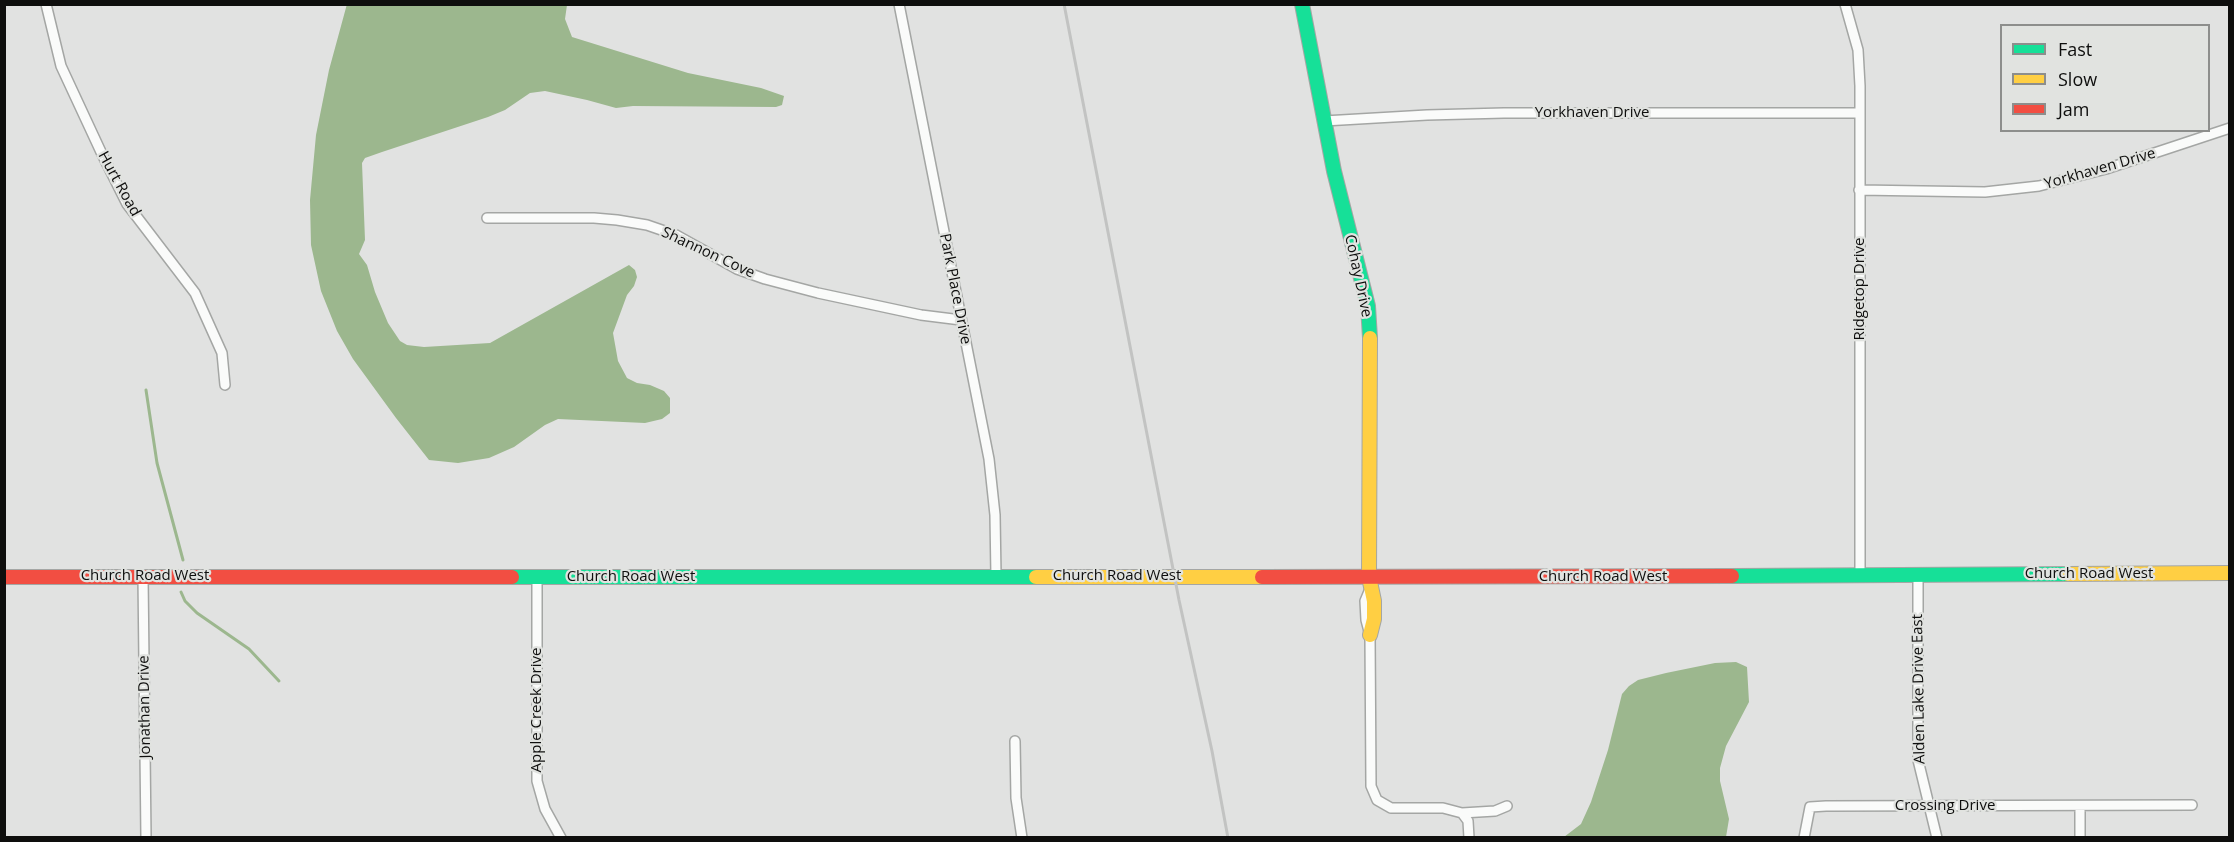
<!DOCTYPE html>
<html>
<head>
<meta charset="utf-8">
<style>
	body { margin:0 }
	#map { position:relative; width:2234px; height:842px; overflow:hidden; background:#e1e2e1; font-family:"Open Sans",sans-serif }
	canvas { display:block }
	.frame { position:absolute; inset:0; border:6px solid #0e0e0d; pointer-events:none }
	.legend { position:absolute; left:2000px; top:24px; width:210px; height:108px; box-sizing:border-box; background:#e1e3e0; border:2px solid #8d8e8c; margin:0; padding:8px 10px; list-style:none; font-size:18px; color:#0e0e0d }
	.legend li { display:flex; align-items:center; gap:12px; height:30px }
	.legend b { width:30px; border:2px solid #8d8e8c }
</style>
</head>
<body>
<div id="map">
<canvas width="2234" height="842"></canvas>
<div class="frame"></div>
<ul class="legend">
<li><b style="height:8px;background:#16e098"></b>Fast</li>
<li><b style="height:8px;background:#ffcf43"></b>Slow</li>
<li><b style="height:8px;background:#f24e42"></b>Jam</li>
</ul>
</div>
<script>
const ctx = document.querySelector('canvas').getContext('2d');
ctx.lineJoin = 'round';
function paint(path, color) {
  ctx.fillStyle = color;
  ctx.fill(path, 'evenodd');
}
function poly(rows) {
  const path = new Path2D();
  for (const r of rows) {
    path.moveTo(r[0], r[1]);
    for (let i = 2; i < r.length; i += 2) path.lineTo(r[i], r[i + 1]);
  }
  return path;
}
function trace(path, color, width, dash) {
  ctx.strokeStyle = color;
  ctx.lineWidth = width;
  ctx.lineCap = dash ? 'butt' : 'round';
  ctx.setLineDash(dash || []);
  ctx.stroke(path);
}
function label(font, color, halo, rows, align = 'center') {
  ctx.font = font + ' "Open Sans",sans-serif';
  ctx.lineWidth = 4.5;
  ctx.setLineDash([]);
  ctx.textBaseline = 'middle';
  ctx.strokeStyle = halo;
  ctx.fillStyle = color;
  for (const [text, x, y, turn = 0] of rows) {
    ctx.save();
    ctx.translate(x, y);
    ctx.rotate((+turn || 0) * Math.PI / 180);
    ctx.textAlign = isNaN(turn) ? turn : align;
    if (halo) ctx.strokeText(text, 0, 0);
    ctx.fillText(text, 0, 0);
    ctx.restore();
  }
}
const water = poly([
	[347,4,567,5,565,19,572,37,688,73,761,88,784,96,782,105,776,107,633,106,616,108,587,100,545,91,530,93,505,110,488,117,382,152,365,158,362,163,365,240,359,254,367,265,375,292,388,323,400,341,407,345,424,347,490,343,629,265,635,270,637,277,634,286,627,295,613,333,618,361,627,378,637,383,650,385,664,391,670,398,670,413,662,419,645,423,558,419,545,425,514,447,489,458,458,463,429,460,396,418,353,359,337,331,321,291,311,245,310,200,316,135,329,70],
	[1736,662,1747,667,1749,702,1726,746,1720,768,1720,781,1729,819,1726,837,1564,837,1581,824,1591,802,1608,750,1622,694,1629,686,1638,680,1666,673,1715,663]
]);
const stream = poly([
	[146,390,157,463,183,560],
	[181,592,185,601,197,613,249,649,279,681]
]);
const street = poly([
	[46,4,61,66,101,152,127,204,195,293,222,353,225,385],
	[899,4,989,459,995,515,996,576],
	[1845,4,1858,50,1860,86,1860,575],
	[1324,121,1427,115,1504,113,1860,113],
	[1859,190,1985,192,2039,186,2106,169,2230,128],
	[487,218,594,218,617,220,647,225,676,235,737,269,765,279,818,293,921,315,961,320],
	[1918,575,1918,760,1937,838],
	[143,576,146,838],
	[537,577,537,781,545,809,561,838],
	[1370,589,1365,601,1366,620,1370,635,1371,786,1377,800,1391,808,1443,808,1462,813,1495,811,1507,806],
	[1015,741,1016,798,1022,838],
	[2080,806,2080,838],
	[1462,813,1468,821,1469,838],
	[1804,838,1810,807,1826,806,2192,805]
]);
const fast = poly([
	[1302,4,1334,171,1368,306,1370,338],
	[1732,576,2068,574],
	[512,577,1036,577]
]);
const slow = poly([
	[1370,338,1369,577,1374,601,1374,619,1370,635],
	[2068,574,2230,573],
	[1036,577,1262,577]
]);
const jam = poly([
	[4,577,512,577],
	[1262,577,1732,576]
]);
const rail = poly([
	[1064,4,1179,600,1212,751,1228,838]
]);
const streetNames = [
	["Yorkhaven Drive",1592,113],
	["Yorkhaven Drive",2100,169,-16],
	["Hurt Road",119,184,61],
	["Shannon Cove",708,253,25],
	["Cohay Drive",1358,276,78],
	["Park Place Drive",955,289,79],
	["Ridgetop Drive",1860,289,-90],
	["Church Road West",2089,574],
	["Church Road West",145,576],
	["Church Road West",1117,576],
	["Church Road West",631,577],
	["Church Road West",1603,577],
	["Alden Lake Drive East",1919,689,-91],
	["Jonathan Drive",145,707,-91],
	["Apple Creek Drive",537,710,-90],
	["Crossing Drive",1945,806]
];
paint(water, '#9cb78e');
trace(stream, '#9cb78e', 3);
trace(street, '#a4a6a4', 12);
trace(fast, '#a4a6a4', 16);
trace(slow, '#a4a6a4', 16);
trace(jam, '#a4a6a4', 16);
trace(street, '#fafbfa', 9);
trace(fast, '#16e098', 14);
trace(slow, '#ffcf43', 14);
trace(jam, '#f24e42', 14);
trace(rail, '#c2c3c2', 3);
label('15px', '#0e0e0d', '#e1e3e0', streetNames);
</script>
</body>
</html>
